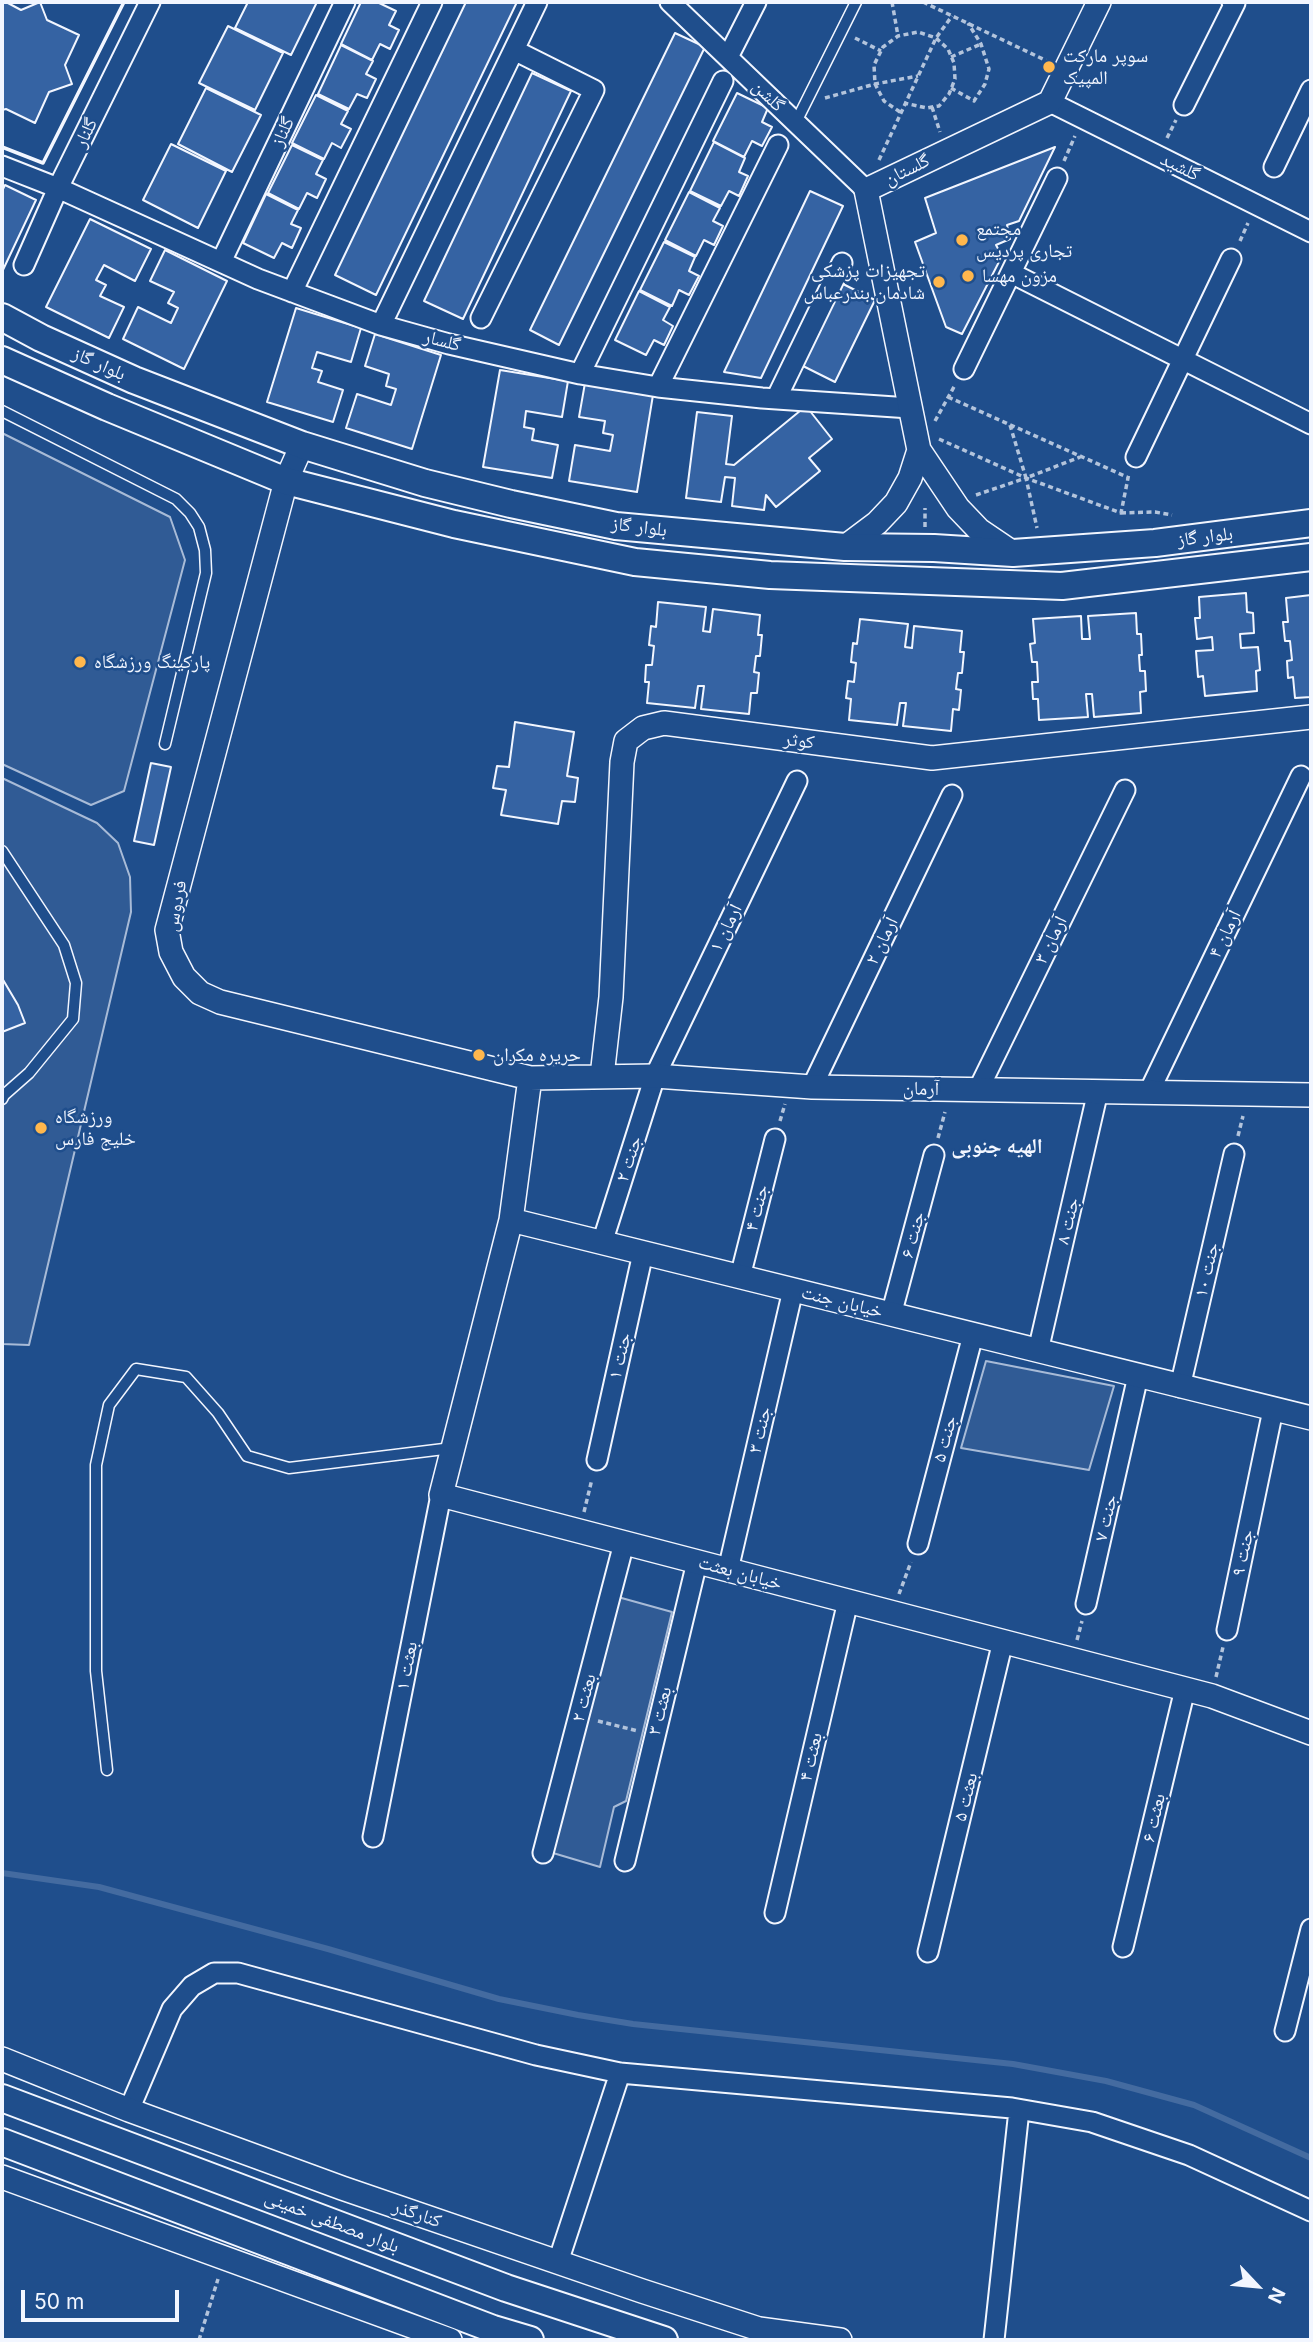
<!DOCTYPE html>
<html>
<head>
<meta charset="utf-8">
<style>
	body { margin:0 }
	#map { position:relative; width:1313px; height:2342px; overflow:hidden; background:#1f4e8c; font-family:Inter,sans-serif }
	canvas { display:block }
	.frame { position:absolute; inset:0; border:4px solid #f2f6ff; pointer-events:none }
	.north { position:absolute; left:1222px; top:2251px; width:70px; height:70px; -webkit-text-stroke:5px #1f4e8c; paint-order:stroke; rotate:116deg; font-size:19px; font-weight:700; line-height:28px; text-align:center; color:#f2f6ff }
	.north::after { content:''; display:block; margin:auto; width:24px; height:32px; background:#f2f6ff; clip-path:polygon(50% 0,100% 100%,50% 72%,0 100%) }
	.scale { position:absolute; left:21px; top:2290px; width:158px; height:32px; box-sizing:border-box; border:4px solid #f2f6ff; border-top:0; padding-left:9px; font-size:21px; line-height:24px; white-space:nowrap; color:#f2f6ff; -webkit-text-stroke:5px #1f4e8c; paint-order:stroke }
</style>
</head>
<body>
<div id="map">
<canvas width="1313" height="2342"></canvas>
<div class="frame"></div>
<div class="north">N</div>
<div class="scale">50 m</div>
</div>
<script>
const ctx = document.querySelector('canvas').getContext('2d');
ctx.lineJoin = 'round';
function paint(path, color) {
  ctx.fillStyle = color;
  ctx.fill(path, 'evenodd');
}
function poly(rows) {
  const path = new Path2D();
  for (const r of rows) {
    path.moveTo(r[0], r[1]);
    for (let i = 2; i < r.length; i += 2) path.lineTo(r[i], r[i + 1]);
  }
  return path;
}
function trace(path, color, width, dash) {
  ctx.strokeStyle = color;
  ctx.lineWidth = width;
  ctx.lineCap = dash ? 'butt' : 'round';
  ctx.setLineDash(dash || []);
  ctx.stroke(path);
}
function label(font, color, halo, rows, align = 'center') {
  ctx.font = font + ' Inter,"Noto Naskh Arabic",sans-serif';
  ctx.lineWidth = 5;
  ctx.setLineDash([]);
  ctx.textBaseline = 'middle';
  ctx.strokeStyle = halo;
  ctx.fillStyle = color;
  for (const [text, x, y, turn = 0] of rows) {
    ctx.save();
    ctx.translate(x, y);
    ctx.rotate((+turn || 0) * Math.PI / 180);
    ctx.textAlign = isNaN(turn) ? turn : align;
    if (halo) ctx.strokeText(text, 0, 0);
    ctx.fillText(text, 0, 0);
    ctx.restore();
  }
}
const built = poly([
	[2,433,170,517,185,560,124,791,91,805,2,764,2,433],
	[2,778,97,823,118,843,130,877,131,912,29,1345,2,1344,2,778],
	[986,1361,1114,1386,1089,1470,961,1448,986,1361],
	[618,1597,672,1612,626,1801,614,1807,600,1867,553,1853,618,1597]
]);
const stream = poly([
	[2,1873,99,1887,328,1949,499,1999,578,2015,633,2024,1013,2064,1106,2081,1194,2105,1311,2158]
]);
const building = poly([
	[2,2,6,2,21,10,40,2,47,20,79,35,65,65,72,84,49,92,35,123,6,109,2,110,2,2],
	[248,2,317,2,291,55,235,28,248,2],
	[361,2,377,2,396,11,389,25,399,30,390,49,380,44,372,60,341,44,361,2],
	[466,2,517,2,376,295,335,275,466,2],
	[228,26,283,53,255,110,199,83,228,26],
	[675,33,705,47,559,345,530,330,675,33],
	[341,45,373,61,366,74,376,79,367,98,357,94,349,109,318,94,341,45],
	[532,73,571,91,463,319,424,301,532,73],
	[206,88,261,115,232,172,178,144,206,88],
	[737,93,768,108,762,122,772,127,762,146,752,141,744,157,713,141,737,93],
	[316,95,348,111,341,124,351,129,341,148,332,143,324,159,292,143,316,95],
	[714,142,745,158,739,172,748,176,739,196,729,191,721,206,690,191,714,142],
	[171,144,226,171,198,228,143,200,171,144],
	[292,145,323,160,316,174,326,179,317,198,307,193,299,209,268,193,292,145],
	[1055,147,1019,221,1007,225,1010,239,996,245,1002,256,962,334,946,327,915,242,936,233,925,198,1055,147],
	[5,185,36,200,2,272,2,191,5,185],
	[810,191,843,206,761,378,724,372,810,191],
	[689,192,720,208,713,221,723,226,714,245,704,240,696,256,665,240,689,192],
	[266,194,298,210,291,224,301,228,292,248,282,243,274,258,243,243,266,194],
	[90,219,151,249,135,281,104,265,96,280,106,285,100,296,124,307,109,338,46,307,90,219],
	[664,242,695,257,689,271,699,276,689,295,679,290,672,306,640,290,664,242],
	[165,250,227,281,184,369,123,339,138,307,171,323,178,308,168,303,174,292,150,281,165,250],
	[841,283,875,300,835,382,801,365,841,283],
	[639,291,670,307,663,320,673,326,664,345,654,340,646,355,615,340,639,291],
	[296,308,361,328,351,362,317,352,312,368,322,371,318,382,343,390,333,422,267,402,296,308],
	[375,334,441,355,412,449,346,428,357,394,391,405,396,389,386,386,389,374,365,366,375,334],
	[500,370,568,381,562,417,526,411,524,427,534,429,532,440,558,445,552,478,483,467,500,370],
	[585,383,653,395,637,492,569,481,575,445,610,451,613,435,603,433,605,421,579,417,585,383],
	[806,406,832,439,809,458,820,471,776,507,766,495,764,510,732,506,735,478,725,477,721,502,686,498,697,412,732,416,726,464,734,465,806,406],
	[1246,593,1247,612,1253,613,1254,633,1240,634,1241,648,1258,647,1260,670,1256,671,1257,691,1205,696,1203,676,1198,677,1196,651,1213,650,1212,637,1197,639,1195,618,1200,618,1199,597,1246,593],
	[1311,595,1311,697,1295,698,1293,677,1288,678,1287,661,1292,660,1290,641,1285,641,1283,622,1288,622,1286,598,1311,595],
	[658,602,706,607,703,631,710,632,713,609,760,615,758,635,762,635,760,656,756,656,754,672,759,673,757,693,751,693,749,714,701,709,704,686,698,686,695,708,647,703,649,682,645,682,646,665,652,665,654,646,649,645,651,626,656,627,658,602],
	[1136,613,1137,634,1141,634,1142,655,1139,655,1140,671,1145,671,1146,691,1140,692,1141,713,1094,717,1092,694,1086,694,1088,717,1039,720,1038,699,1033,699,1032,682,1038,682,1037,662,1032,662,1030,644,1035,643,1033,619,1081,616,1082,639,1090,639,1088,616,1136,613],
	[860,619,908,624,905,647,912,648,914,626,962,631,960,652,964,652,962,673,958,673,956,689,961,690,959,710,953,709,951,731,903,726,906,703,900,703,897,725,849,720,851,699,846,698,848,681,854,682,856,663,851,662,853,643,857,644,860,619],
	[515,722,574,732,567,776,578,778,575,802,562,801,558,824,501,815,506,790,493,788,497,766,509,767,515,722],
	[151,763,171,767,154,845,134,841,151,763],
	[2,978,18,1005,25,1023,2,1032,2,978]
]);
const path = poly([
	[892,2,898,36],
	[923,2,1047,61],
	[855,38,881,51],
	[951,57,981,44],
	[951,88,974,101,985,84,989,69,981,44,968,23],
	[825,98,875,84,918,76],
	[932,107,940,132],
	[900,112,884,101,875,84,874,65,883,47,898,36,918,32,936,38,948,49,954,63,955,79,949,94,939,106,932,107,927,108,904,103],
	[1167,138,1176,120],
	[879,160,936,38,952,16],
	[1064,161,1075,136],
	[1240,241,1248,223],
	[948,397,1127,477],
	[935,421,955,385],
	[1010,425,1026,478,1080,457],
	[939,439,1026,478,1121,513,1129,473],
	[976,495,1026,478,1037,528],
	[1121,513,1155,512,1172,515],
	[925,527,925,508],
	[780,1121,785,1104],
	[1238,1136,1243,1116],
	[938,1138,945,1112],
	[584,1512,592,1479],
	[899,1594,911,1562],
	[1077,1640,1082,1621],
	[1216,1677,1223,1647],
	[598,1721,638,1731],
	[199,2340,218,2279]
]);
const service = poly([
	[796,122,856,2],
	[2,411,176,499,190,513,199,527,205,550,206,573,165,744],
	[2,851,64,945,76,983,73,1019,29,1073,4,1095,2,1099],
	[107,1770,96,1671,96,1465,109,1405,136,1369,186,1377,218,1413,247,1456,289,1468,452,1448]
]);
const minor = poly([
	[670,2,866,190],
	[728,57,756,2],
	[1050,102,1311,232],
	[1184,105,1235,3,1232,2],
	[2,166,58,188,258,279,381,325,449,344,580,374,658,387,762,398,910,408],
	[1274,167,1311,90],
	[221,262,345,2],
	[24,265,58,188,150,2],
	[1011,273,1311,424],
	[292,292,432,2],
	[481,318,594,90,514,50],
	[381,325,537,2],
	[964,369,1057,178],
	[580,374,723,81],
	[658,387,778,145],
	[776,399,842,263],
	[1136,457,1231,259],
	[812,1087,952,795],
	[978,1090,1125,790],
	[1149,1092,1301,776],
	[602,1243,655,1076,797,781],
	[740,1277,775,1139],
	[891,1315,934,1155],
	[1038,1351,1098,1091],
	[1180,1387,1234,1154],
	[597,1460,643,1253],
	[918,1544,973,1335],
	[728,1570,793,1290],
	[1086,1604,1138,1376],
	[1227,1630,1273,1410],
	[373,1837,441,1495],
	[543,1853,624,1543],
	[625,1861,697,1562],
	[775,1913,848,1601],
	[1123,1947,1185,1689],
	[928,1952,1003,1641],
	[1285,2031,1311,1929],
	[129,2110,172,2009,192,1986,214,1973,238,1973,536,2055,620,2073,1012,2108,1092,2122,1189,2155,1311,2211],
	[558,2262,620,2073],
	[994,2340,1019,2110]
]);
const tertiary = poly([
	[302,445,286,481,167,930,171,952,184,977,200,993,220,1002,530,1078,655,1076,812,1087,1311,1095],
	[919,450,866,190,1050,102,1099,2],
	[845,547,877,523,896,503,910,478,919,450,958,508,979,530,1013,553],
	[602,1076,611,997,622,762,626,741,643,728,664,723,932,758,1311,717],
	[530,1078,511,1220,1311,1418],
	[511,1220,441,1495,1212,1696,1311,1733],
	[2,2059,129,2110,342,2188,642,2291,759,2329,840,2340],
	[2,2177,450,2340]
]);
const secondary = poly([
	[2,317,41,338,134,380,302,445,425,483,511,504,616,526,845,547,934,548,1013,553,1155,543,1311,523],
	[2,360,107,407,286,481,454,524,635,562,770,575,1062,586,1311,557],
	[2,2098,506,2288,664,2340],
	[2,2142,493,2329,530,2340]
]);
const wall = poly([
	[2,147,43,163,124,2]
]);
const markers = [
	[1049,67,7,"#ffb74d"],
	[962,240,7,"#ffb74d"],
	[968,276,7,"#ffb74d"],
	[939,282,7,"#ffb74d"],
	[80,662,7,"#ffb74d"],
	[479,1055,7,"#ffb74d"],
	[41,1128,7,"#ffb74d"]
];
const poiNames = [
	["سوپر مارکت",1063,56],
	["المپیک",1063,78],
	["مجتمع",976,229],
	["تجاری پردیس",976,251],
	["تجهیزات پزشکی",925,271,"right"],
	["شادمان بندرعباس",925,293,"right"],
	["مزون مهسا",982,276],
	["پارکینگ ورزشگاه",94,662],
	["حریره مکران",493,1055],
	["ورزشگاه",55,1117],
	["خلیج فارس",55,1139]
];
const streetNames = [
	["گلشن",768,96,44],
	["گلناز",283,132,-65],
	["گلنار",86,133,-64],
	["گلشید",1180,167,26],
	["گلستان",907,170,-26],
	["گلسار",442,341,15],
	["بلوار گاز",99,364,24],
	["بلوار گاز",639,527,7],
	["بلوار گاز",1205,537,-7],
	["کوثر",799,741,7],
	["فردوس",176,906,-79],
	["آرمان ۱",726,928,-64],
	["آرمان ۴",1225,934,-64],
	["آرمان ۳",1051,940,-64],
	["آرمان ۲",882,941,-64],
	["آرمان",921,1089,1],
	["جنت ۲",629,1159,-72],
	["جنت ۴",757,1208,-76],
	["جنت ۸",1068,1221,-77],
	["جنت ۶",913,1235,-75],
	["جنت ۱۰",1207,1270,-77],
	["خیابان جنت",842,1302,14],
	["جنت ۱",620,1356,-77],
	["جنت ۳",760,1430,-77],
	["جنت ۵",945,1439,-75],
	["جنت ۷",1106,1518,-77],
	["جنت ۹",1243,1553,-78],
	["خیابان بعثت",740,1573,15],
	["بعثت ۱",407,1666,-79],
	["بعثت ۲",584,1698,-75],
	["بعثت ۳",660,1711,-76],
	["بعثت ۴",811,1757,-77],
	["بعثت ۵",966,1797,-76],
	["بعثت ۶",1154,1818,-77],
	["کنارگذر",417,2214,19],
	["بلوار مصطفی خمینی",332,2222,21]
];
const neighbourhoodNames = [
	["الهیه جنوبی",997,1147]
];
paint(built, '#305b95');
trace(built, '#a8bbd7', 2);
trace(stream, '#446ba0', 6);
paint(building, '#3563a3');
trace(building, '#f2f6ff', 2);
trace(service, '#f2f6ff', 13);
trace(minor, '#f2f6ff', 23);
trace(tertiary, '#f2f6ff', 26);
trace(secondary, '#f2f6ff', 30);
trace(path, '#b3c4dc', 3.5, [5, 3.5]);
trace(service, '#1f4e8c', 10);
trace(minor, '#1f4e8c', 19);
trace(tertiary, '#1f4e8c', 23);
trace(secondary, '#1f4e8c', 26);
trace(wall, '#f2f6ff', 3.5);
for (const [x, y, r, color] of markers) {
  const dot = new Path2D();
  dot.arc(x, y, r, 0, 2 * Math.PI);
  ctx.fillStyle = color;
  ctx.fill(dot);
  trace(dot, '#1f4e8c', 2.5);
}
label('19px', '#f2f6ff', '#1f4e8c', poiNames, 'left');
label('19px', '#f2f6ff', '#1f4e8c', streetNames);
label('bold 21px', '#f2f6ff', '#1f4e8c', neighbourhoodNames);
</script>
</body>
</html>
